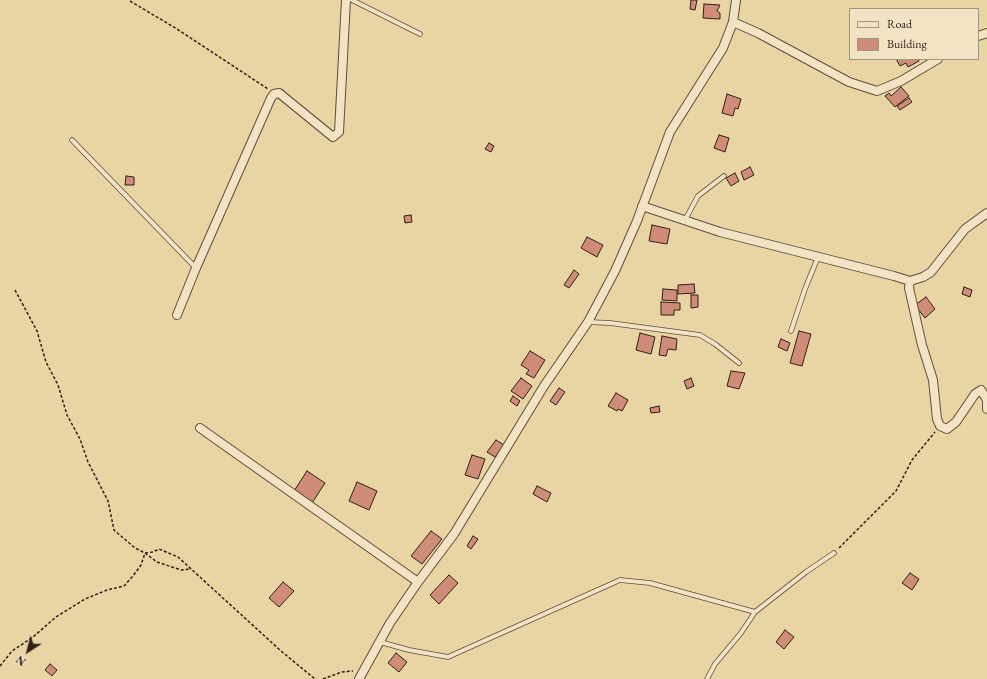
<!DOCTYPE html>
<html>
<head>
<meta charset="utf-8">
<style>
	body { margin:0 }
	#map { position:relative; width:987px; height:679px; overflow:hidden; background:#e9d4a3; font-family:"EB Garamond",serif }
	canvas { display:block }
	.legend { position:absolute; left:849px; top:8px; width:130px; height:52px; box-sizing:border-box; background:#f1e3c3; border:1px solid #a4957f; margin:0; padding:5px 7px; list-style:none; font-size:12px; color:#311f19 }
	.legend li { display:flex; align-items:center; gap:8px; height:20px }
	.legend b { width:20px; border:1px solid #a4957f }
	.north { position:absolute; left:8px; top:631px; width:40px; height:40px; -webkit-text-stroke:3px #f1e3c3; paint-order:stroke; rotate:216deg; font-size:11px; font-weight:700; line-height:16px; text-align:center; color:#311f19 }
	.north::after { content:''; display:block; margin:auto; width:14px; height:18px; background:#311f19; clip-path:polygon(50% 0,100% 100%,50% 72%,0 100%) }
</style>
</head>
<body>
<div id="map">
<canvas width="987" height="679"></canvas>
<ul class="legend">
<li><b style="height:5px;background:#f1e3c3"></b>Road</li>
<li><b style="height:11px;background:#cf8c78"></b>Building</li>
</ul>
<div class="north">N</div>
</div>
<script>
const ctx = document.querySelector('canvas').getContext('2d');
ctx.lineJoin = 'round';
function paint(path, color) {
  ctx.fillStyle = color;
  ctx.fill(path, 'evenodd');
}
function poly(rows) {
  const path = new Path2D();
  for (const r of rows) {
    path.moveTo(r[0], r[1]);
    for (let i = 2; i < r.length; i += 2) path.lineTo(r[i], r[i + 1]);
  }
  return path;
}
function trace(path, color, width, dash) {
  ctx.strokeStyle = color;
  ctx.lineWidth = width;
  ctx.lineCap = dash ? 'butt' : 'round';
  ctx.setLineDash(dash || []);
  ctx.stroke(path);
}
const building = poly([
	[691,0,697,0,695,10,690,9,691,0],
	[704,4,720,5,717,11,720,13,720,19,703,18,704,4],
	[896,59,918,59,919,61,908,67,906,63,900,66,896,59],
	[901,87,909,96,895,107,885,96,889,93,891,96,901,87],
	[727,94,741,99,738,109,735,108,733,116,722,113,727,94],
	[909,98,912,102,900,110,897,106,909,98],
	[719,135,729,138,725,152,714,148,719,135],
	[489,143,494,146,491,152,485,149,489,143],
	[750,167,754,175,744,180,741,172,750,167],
	[735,173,739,181,731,186,726,178,735,173],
	[126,176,134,177,134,185,125,185,126,176],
	[411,215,412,222,405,223,404,216,411,215],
	[652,225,670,229,667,244,649,241,652,225],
	[587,237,603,245,597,257,581,248,587,237],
	[574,270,579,274,569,288,564,285,574,270],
	[694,284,695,293,678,294,678,285,694,284],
	[964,287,972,290,970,297,962,294,964,287],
	[663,289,677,290,677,301,662,300,663,289],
	[691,295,698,295,698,307,691,308,691,295],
	[926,297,935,309,925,318,915,305,926,297],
	[661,302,680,303,680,310,674,310,674,315,661,315,661,302],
	[799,331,811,334,802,366,790,363,799,331],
	[640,333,655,337,651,354,636,350,640,333],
	[662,336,677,339,676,350,668,349,666,356,659,355,662,336],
	[781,339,790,343,787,351,778,347,781,339],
	[530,351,545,360,534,378,526,374,529,370,521,365,530,351],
	[731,371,745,373,739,389,727,386,731,371],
	[521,378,532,386,523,399,511,391,521,378],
	[691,378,694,386,687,389,684,381,691,378],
	[559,388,565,392,556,405,550,401,559,388],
	[616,393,628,400,622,411,618,409,617,411,608,406,616,393],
	[513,396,520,401,517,406,510,401,513,396],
	[659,406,660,412,651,413,650,408,659,406],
	[496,440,504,445,495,457,487,452,496,440],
	[472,455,485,459,478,479,465,475,472,455],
	[307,471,325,483,312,503,294,491,307,471],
	[357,482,377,491,369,510,349,501,357,482],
	[537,486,551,493,547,502,533,494,537,486],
	[431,531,442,539,422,564,411,556,431,531],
	[473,536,478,539,471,549,467,546,473,536],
	[910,573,919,579,912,590,902,583,910,573],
	[449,575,458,583,439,604,430,595,449,575],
	[283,582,294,591,279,607,269,598,283,582],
	[785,630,794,637,784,649,776,642,785,630],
	[396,653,407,662,399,672,388,663,396,653],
	[50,664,57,670,52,676,45,670,50,664]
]);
const path = poly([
	[130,1,177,29,268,89],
	[15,290,37,331,46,362,58,385,67,415,80,439,88,462,108,501,114,530,135,548,145,553,157,562,181,570,191,569],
	[839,548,896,491,912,460,935,432],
	[0,666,12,651,33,637,56,617,85,599,107,590,124,586,133,576,141,565,145,553,153,552,159,549,178,557,281,651,315,679],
	[323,679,342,672,353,671]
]);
const service = poly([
	[352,0,420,34],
	[72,140,196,268],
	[685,220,698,196,724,176],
	[588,322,610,323,700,335,715,344,739,363],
	[791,331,805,289,818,257],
	[380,642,409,650,448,657,620,580,650,583,755,612],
	[707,679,715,664,741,633,755,612,806,572,834,553]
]);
const minor = poly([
	[733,22,758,33,849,82,877,91,901,81,938,59],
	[978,36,987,33],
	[642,206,720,232,894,276,910,281,909,288,922,345,933,380,937,419,940,426,947,429,956,422,975,394,981,390,987,400,987,409],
	[910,281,923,277,931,272,965,229,987,213],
	[177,315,196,268,271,98,274,94,279,93,333,137,339,132,346,0],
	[200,428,418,582],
	[359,679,390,623,418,582,454,534,544,386,588,322,615,271,637,221,670,132,723,48,733,22,736,0]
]);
paint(building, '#cf8c78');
trace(building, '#311f19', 1);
trace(service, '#5f4c3c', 5.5);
trace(minor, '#5f4c3c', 10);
trace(path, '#311f19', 1.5, [3, 2]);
trace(service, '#f1e3c3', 4);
trace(minor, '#f1e3c3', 8);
</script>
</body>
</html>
